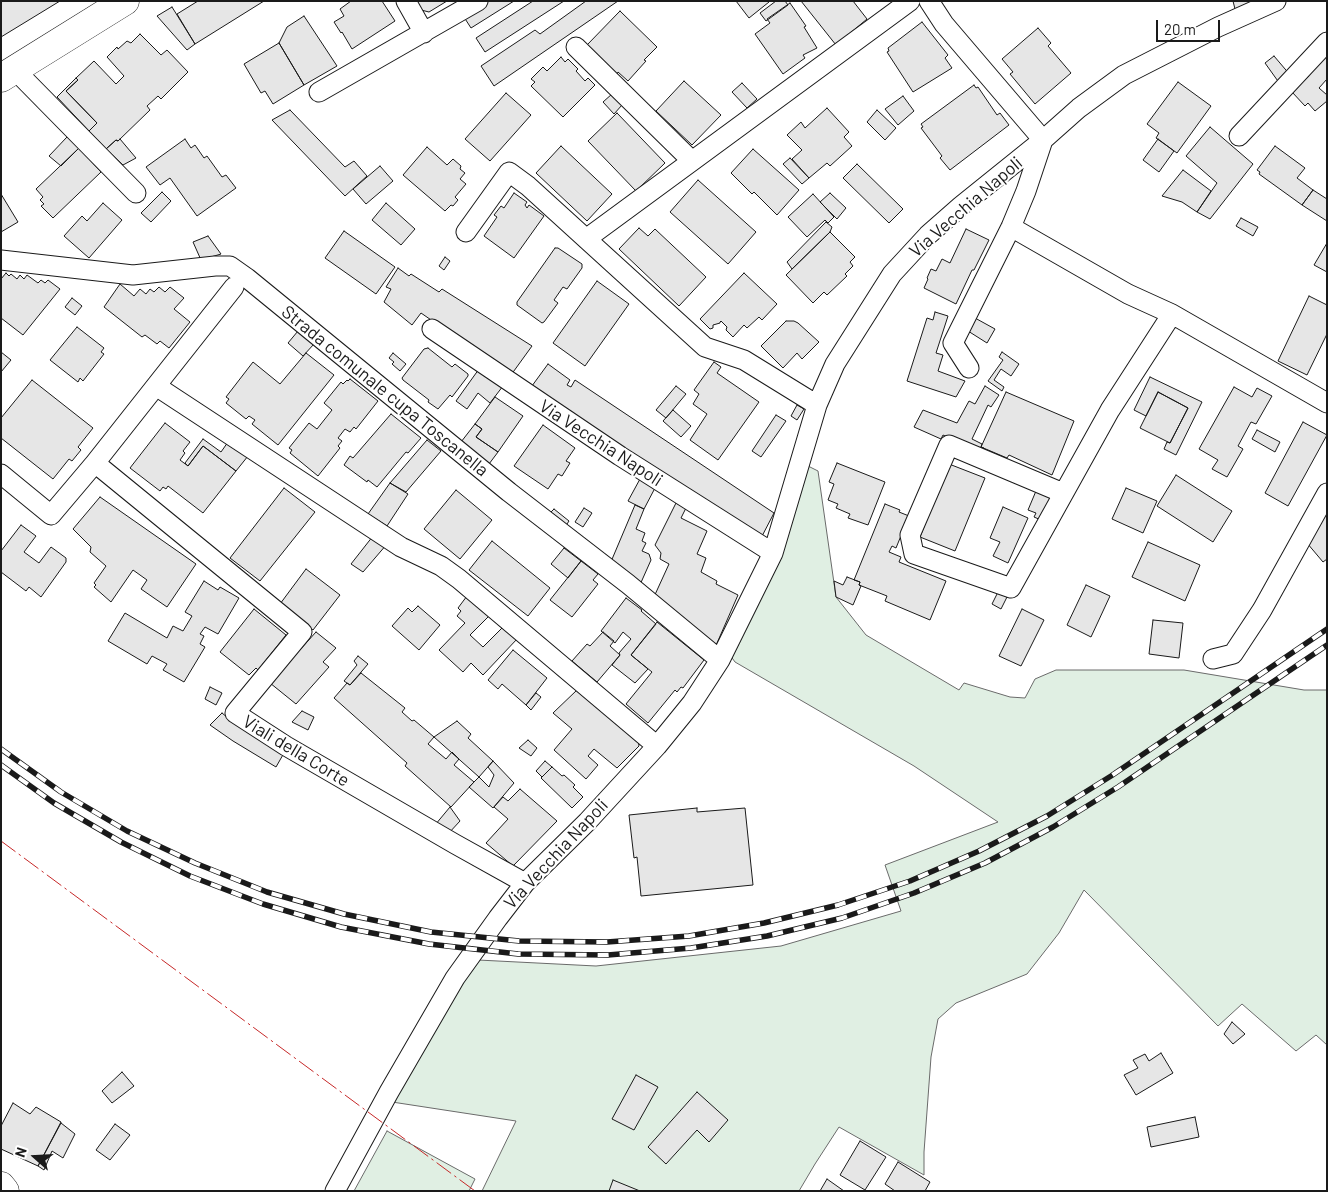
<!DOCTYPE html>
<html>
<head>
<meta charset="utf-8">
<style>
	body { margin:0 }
	#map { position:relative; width:1328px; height:1192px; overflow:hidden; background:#fff; font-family:Barlow,sans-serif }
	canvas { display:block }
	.frame { position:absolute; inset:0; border:2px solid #1a1a1a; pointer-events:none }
	.north { position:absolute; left:10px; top:1132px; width:50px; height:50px; -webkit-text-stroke:4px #fff; paint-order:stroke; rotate:289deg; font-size:14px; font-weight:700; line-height:20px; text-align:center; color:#1a1a1a }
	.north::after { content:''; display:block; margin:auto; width:18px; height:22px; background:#1a1a1a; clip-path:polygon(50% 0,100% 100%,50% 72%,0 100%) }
	.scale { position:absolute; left:1156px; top:20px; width:64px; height:22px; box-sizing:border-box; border:2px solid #1a1a1a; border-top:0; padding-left:6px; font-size:15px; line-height:18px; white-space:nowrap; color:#1a1a1a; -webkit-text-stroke:4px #fff; paint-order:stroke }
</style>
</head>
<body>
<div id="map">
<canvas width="1328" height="1192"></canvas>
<div class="frame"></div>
<div class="north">N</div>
<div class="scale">20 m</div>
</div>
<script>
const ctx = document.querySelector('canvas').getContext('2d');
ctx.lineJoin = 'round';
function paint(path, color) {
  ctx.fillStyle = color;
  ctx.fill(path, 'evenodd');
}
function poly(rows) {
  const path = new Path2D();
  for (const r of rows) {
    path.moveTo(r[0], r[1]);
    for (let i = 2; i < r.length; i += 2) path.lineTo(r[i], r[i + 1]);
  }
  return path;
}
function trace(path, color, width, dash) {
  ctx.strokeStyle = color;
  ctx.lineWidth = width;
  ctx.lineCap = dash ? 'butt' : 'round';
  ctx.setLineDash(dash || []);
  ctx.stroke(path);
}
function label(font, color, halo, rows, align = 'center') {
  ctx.font = font + ' Barlow,sans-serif';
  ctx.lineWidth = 4;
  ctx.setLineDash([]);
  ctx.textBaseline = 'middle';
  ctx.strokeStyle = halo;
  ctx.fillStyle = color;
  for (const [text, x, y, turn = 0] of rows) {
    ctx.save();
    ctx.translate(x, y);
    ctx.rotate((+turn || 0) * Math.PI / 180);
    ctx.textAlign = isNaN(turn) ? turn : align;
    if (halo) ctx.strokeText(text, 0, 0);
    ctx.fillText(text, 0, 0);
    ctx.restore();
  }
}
const green = poly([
	[808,466,818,471,836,597,866,635,959,690,964,683,1010,697,1025,698,1035,679,1056,670,1184,670,1304,690,1327,690,1327,1045,1316,1035,1296,1051,1242,1004,1218,1026,1084,890,1059,933,1027,974,956,1003,938,1019,931,1057,924,1152,924,1175,839,1127,815,1164,799,1191,482,1191,516,1121,392,1102,446,1009,478,960,596,966,781,946,901,911,885,865,998,822,914,766,735,662,730,655,808,466],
	[387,1131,475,1179,469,1191,354,1191,387,1131]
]);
const building = poly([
	[1,1,60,1,1,37,1,1],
	[198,1,264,1,195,44,177,14,198,1],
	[351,1,382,1,395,21,352,49,342,32,341,33,334,22,344,16,340,9,351,1],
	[415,1,447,1,429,12,421,10,415,1],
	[483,1,514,1,471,28,462,14,483,1],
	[533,1,564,1,485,52,476,38,533,1],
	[586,1,618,1,494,86,481,66,535,30,540,34,586,1],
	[736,1,768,1,769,2,749,18,736,1],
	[776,1,785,1,788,5,766,21,760,13,776,1],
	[801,1,853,1,867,19,836,45,801,1],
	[1233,1,1254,1,1235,9,1233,1],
	[790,3,806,26,804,27,817,48,803,55,805,58,783,74,755,34,770,23,767,19,790,3],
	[172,7,195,44,187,50,157,16,172,7],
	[620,11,657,47,644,60,646,61,628,81,618,72,617,74,587,45,620,11],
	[304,16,337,66,304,85,279,43,287,27,304,16],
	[922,22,948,55,945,58,952,68,913,92,887,52,889,51,888,48,922,22],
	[1038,28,1051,43,1048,46,1071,73,1035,104,1010,74,1013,72,1002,59,1038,28],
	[140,34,161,55,167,50,188,72,161,99,158,96,147,106,150,110,118,141,116,140,106,149,89,131,97,123,66,91,78,80,76,78,94,61,116,84,124,76,107,57,117,47,118,49,127,41,131,43,140,34],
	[279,43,304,85,273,104,265,91,261,93,244,64,279,43],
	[1274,56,1291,76,1280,84,1265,63,1274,56],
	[1325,56,1327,58,1327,79,1319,88,1327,95,1327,101,1315,111,1308,103,1305,106,1292,92,1309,76,1308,75,1325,56],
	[561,57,565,62,568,59,578,69,576,71,585,81,588,78,595,85,563,117,531,86,535,82,531,79,543,67,547,71,561,57],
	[76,78,78,80,66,91,97,123,89,131,57,97,76,78],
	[684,81,721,115,692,145,656,111,684,81],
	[1178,82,1211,106,1177,153,1156,138,1159,133,1147,124,1178,82],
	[742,83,757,99,747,108,732,92,742,83],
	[974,85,976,88,978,87,997,115,1000,113,1009,125,950,170,940,158,942,156,921,128,923,127,921,124,974,85],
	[506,93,531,115,490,161,465,139,506,93],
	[612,94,622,105,614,114,603,102,612,94],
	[903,96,914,111,898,125,885,109,903,96],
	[827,108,849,132,844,137,852,146,830,166,827,163,809,178,792,159,802,150,787,135,801,122,805,128,827,108],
	[290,110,345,167,354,161,367,176,345,196,272,120,290,110],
	[877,110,896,128,885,140,867,122,877,110],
	[617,113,665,163,636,191,588,141,617,113],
	[1210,127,1253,164,1210,219,1197,212,1217,183,1186,156,1210,127],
	[67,137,79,148,61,166,49,156,67,137],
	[120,139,136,158,123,165,106,149,116,140,118,141,120,139],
	[185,139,191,148,195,145,204,158,207,156,222,177,226,175,236,188,197,216,170,178,160,185,146,167,185,139],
	[1158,139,1174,151,1159,172,1143,160,1158,139],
	[561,146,612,194,587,221,536,173,561,146],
	[1275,146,1305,168,1297,178,1313,190,1302,205,1259,174,1260,172,1257,170,1275,146],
	[427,147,447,165,453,159,461,166,460,169,465,173,460,179,466,184,455,197,458,200,453,206,451,205,445,211,403,175,427,147],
	[79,148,101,172,53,218,41,206,44,204,40,200,43,197,36,189,79,148],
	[753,149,799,190,777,215,754,192,752,194,731,173,753,149],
	[790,158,809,178,802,184,783,164,790,158],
	[857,164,903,209,889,223,843,178,857,164],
	[380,166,393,181,366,204,353,189,380,166],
	[1183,170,1211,191,1197,212,1182,202,1162,196,1183,170],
	[698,180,756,232,728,264,670,212,698,180],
	[1313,190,1327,199,1327,221,1302,205,1313,190],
	[162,192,171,201,151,222,141,213,162,192],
	[514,193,527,202,525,205,527,208,529,205,544,216,514,258,484,236,497,217,494,215,501,206,504,208,514,193],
	[830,193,846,208,837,219,820,202,830,193],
	[1,194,18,222,1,232,1,194],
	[813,194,834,217,828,223,825,220,807,237,788,217,813,194],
	[103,203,122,220,89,258,64,236,82,216,87,221,103,203],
	[386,203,415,229,401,245,372,220,386,203],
	[1241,218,1258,227,1253,236,1236,226,1241,218],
	[826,222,832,227,830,232,792,269,787,262,826,222],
	[639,228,648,236,655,229,706,277,679,306,619,249,639,228],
	[966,229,989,240,974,270,972,270,956,304,924,288,928,279,927,278,931,269,936,271,942,259,950,263,966,229],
	[344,231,395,267,376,294,325,258,344,231],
	[830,232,855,257,850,262,853,266,845,274,847,276,827,295,824,292,813,303,786,275,830,232],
	[208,236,221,254,201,260,193,242,208,236],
	[1327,243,1327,272,1314,265,1327,243],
	[555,248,558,248,582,264,582,268,567,289,563,287,554,300,558,303,544,322,542,323,517,305,517,302,555,248],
	[445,257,450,261,444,270,439,266,445,257],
	[398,268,409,276,411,274,439,292,442,289,532,346,511,375,421,313,412,325,384,302,391,289,386,287,398,268],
	[6,273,9,276,11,274,17,279,20,275,24,279,27,275,38,283,41,280,45,283,48,280,60,289,23,335,1,318,1,279,6,273],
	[744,273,777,304,762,320,759,317,747,328,744,325,733,337,726,330,727,327,721,321,720,322,720,323,713,325,713,328,710,329,700,319,744,273],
	[597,281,629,304,585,366,553,343,597,281],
	[120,284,134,296,140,289,146,294,150,289,154,292,159,287,165,292,170,287,184,298,174,309,190,322,169,348,160,341,157,344,145,335,142,337,104,307,120,284],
	[1309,296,1327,305,1327,334,1307,375,1278,361,1309,296],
	[72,298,82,306,75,315,65,307,72,298],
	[935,312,948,316,936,353,943,355,938,371,965,381,956,397,907,381,927,318,933,320,935,312],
	[975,318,995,329,987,343,968,331,975,318],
	[786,321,794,321,798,323,819,342,802,359,797,353,783,368,761,346,786,321],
	[77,327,104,348,101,352,104,354,83,381,80,378,78,382,50,360,77,327],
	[298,331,314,344,303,356,288,343,298,331],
	[428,348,452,367,455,364,468,374,468,376,452,397,450,395,438,409,428,402,429,400,403,380,402,378,424,349,428,348],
	[1,352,11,360,1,372,1,352],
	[1002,352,1019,364,1011,376,1001,369,994,380,1004,387,1002,391,988,381,1003,360,999,357,1002,352],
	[306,353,334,375,278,445,252,424,255,420,249,416,246,419,226,403,229,399,226,397,253,362,280,384,306,353],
	[393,353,406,364,400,371,392,364,394,362,389,358,393,353],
	[714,362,721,367,717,373,759,402,718,460,690,440,707,414,693,404,699,394,694,390,714,362],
	[548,364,570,380,567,385,571,387,575,380,774,513,760,540,529,390,548,364],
	[479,369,503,386,490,403,478,393,467,409,456,401,479,369],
	[1150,377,1202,402,1176,455,1164,449,1167,442,1170,443,1188,408,1158,392,1146,416,1134,410,1150,377],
	[350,379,378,401,356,429,354,427,350,432,345,429,338,438,342,441,338,446,340,448,318,476,290,453,292,450,289,448,309,423,317,429,332,410,324,403,341,382,343,384,347,380,348,381,350,379],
	[32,380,93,428,78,447,81,450,72,461,69,459,53,479,1,438,1,418,32,380],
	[676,386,686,394,666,418,656,410,676,386],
	[985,386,999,395,991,407,988,405,972,439,982,444,981,447,984,448,982,454,943,435,941,439,914,427,923,410,957,423,969,401,975,404,985,386],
	[1234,387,1252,397,1257,388,1272,396,1256,424,1251,422,1238,446,1243,449,1227,477,1212,469,1218,460,1199,449,1234,387],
	[1006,392,1074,421,1052,475,1009,455,1007,458,981,447,1006,392],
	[1158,392,1188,408,1170,443,1140,428,1158,392],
	[495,397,523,416,498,452,476,437,482,429,475,424,495,397],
	[797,405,804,409,797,420,791,416,797,405],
	[673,410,691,426,681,437,663,421,673,410],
	[391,414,421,438,408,453,406,452,377,487,368,480,367,482,344,465,350,456,353,458,391,414],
	[776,415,786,421,761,457,752,451,776,415],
	[1303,422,1327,435,1288,506,1265,493,1303,422],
	[165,423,190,442,183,451,185,453,180,460,188,466,203,446,236,471,203,513,168,486,166,489,163,487,160,491,130,468,165,423],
	[475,424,482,429,476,437,498,452,489,464,461,442,475,424],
	[543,425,575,448,566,461,570,463,562,476,558,474,548,489,514,466,543,425],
	[1257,430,1280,442,1275,452,1252,439,1257,430],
	[203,439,221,452,228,442,248,456,236,471,203,446,188,466,185,463,203,439],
	[427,440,441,451,406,492,390,483,427,440],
	[837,463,885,482,868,525,848,518,850,514,836,508,838,504,828,500,834,484,829,482,837,463],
	[949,464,985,478,955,551,920,537,949,464],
	[1176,475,1232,511,1213,542,1157,506,1176,475],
	[640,479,655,488,644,509,628,501,640,479],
	[390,483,408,494,387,526,368,514,390,483],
	[284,488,315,512,260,581,230,558,284,488],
	[1126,488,1157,501,1143,533,1112,519,1126,488],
	[456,490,492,520,460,559,424,529,456,490],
	[1036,491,1052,498,1041,520,1034,517,1036,513,1028,510,1036,491],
	[100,497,196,564,167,607,141,589,147,580,133,570,111,602,94,587,96,585,94,583,106,566,90,552,91,547,73,529,100,497],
	[676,503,686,508,681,518,707,531,697,554,706,558,701,572,717,581,716,584,738,595,714,650,653,599,669,564,660,559,661,553,655,545,676,503],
	[885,504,900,510,899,512,909,516,896,548,892,546,889,552,901,557,899,562,946,581,930,620,885,601,887,596,859,585,860,582,854,580,885,504],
	[635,505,644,509,636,529,645,533,642,541,646,543,642,551,649,554,651,560,639,587,610,564,635,505],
	[1003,507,1028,518,1008,563,993,556,1000,542,990,538,1003,507],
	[584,508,592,513,583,527,575,522,584,508],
	[554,509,569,521,565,527,549,514,554,509],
	[1327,512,1327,559,1323,562,1307,543,1327,512],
	[21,525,36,536,24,552,39,563,51,547,66,558,66,562,41,597,29,587,26,591,1,572,1,551,21,525],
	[373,536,387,544,363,572,351,564,373,536],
	[492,541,550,588,528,616,469,570,492,541],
	[1148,542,1200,565,1185,601,1132,577,1148,542],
	[564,548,581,561,568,578,551,564,564,548],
	[581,561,598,574,593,580,598,584,572,617,550,600,581,561],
	[306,569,340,595,313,630,280,604,306,569],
	[847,577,860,582,859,585,861,586,853,605,836,597,834,581,843,585,847,577],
	[204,581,218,590,220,587,239,598,218,634,205,627,200,634,204,636,200,644,205,647,184,682,163,670,167,664,152,656,147,664,108,641,125,613,167,638,173,626,183,631,192,616,185,612,204,581],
	[1086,585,1110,596,1091,637,1067,625,1086,585],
	[998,592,1007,597,1001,609,992,604,998,592],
	[467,596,489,616,470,635,483,647,505,625,518,638,483,675,471,663,463,672,439,650,465,623,457,616,461,611,458,608,467,596],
	[626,598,642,610,641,611,656,624,631,655,648,669,635,683,612,665,620,655,619,653,631,639,623,632,615,643,601,631,626,598],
	[418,606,440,625,419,650,392,626,408,608,412,612,418,606],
	[254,609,286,635,258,670,256,668,249,675,220,652,254,609],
	[1022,609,1044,620,1021,666,999,656,1022,609],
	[1153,620,1183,623,1179,658,1149,654,1153,620],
	[657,622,704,660,683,688,681,687,677,692,675,690,648,723,626,704,652,672,631,655,657,622],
	[316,632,336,648,323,662,329,667,296,704,270,683,316,632],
	[603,632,614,641,610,646,620,655,597,682,572,661,587,644,590,646,603,632],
	[513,650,547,678,526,705,502,684,498,689,488,680,513,650],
	[358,656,368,664,350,685,344,681,357,665,354,661,358,656],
	[361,673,405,708,402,712,412,721,414,720,434,737,428,744,446,759,452,752,459,759,454,765,474,782,451,807,405,766,407,763,334,698,347,683,350,685,361,673],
	[210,687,222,693,216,705,205,699,210,687],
	[577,690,638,739,639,746,617,768,594,749,588,756,598,765,586,779,554,750,572,729,553,713,577,690],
	[536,693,541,697,531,710,526,705,536,693],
	[302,711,314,717,308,730,292,722,302,711],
	[222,713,234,723,284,753,276,767,233,741,210,725,222,713],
	[457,721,471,734,468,738,493,761,479,777,434,737,457,721],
	[528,740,537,748,531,756,519,748,528,740],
	[493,761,514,783,493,808,469,787,479,777,489,787,494,775,488,767,493,761],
	[545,761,552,767,542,777,536,771,545,761],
	[552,767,562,776,564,775,575,785,573,787,583,797,572,808,541,778,552,767],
	[520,789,557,821,513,866,486,843,508,819,494,807,503,797,508,801,520,789],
	[450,807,460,821,448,834,435,825,450,807],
	[697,808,697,812,745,808,753,885,641,896,637,857,634,858,629,815,697,808],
	[1232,1022,1245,1034,1233,1044,1224,1034,1232,1022],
	[1161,1053,1173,1073,1136,1095,1124,1075,1138,1068,1133,1060,1145,1054,1149,1061,1161,1053],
	[122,1072,134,1086,112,1103,102,1091,122,1072],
	[636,1075,658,1087,634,1130,612,1119,636,1075],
	[697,1092,728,1120,709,1142,697,1130,666,1164,648,1147,697,1092],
	[13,1103,30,1114,36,1107,61,1122,38,1166,1,1149,1,1126,13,1103],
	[1195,1117,1199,1137,1151,1147,1147,1127,1195,1117],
	[61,1123,75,1134,63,1158,52,1151,44,1170,38,1166,61,1123],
	[115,1124,130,1135,110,1160,96,1150,115,1124],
	[860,1141,886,1157,865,1190,840,1175,860,1141],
	[898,1162,930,1182,925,1191,895,1191,885,1184,898,1162],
	[827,1179,844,1191,820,1191,827,1179],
	[613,1180,640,1191,609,1191,613,1180]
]);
const minor = poly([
	[406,1,424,33],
	[929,1,944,24,1043,140],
	[576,47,692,161],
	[15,70,136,193],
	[319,92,478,1],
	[1239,136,1327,42],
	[1011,227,1128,294,1172,314,1327,403],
	[466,232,509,172,528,186,705,347,744,360,817,405],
	[586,239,910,1],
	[1,260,133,275,215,266,230,266,247,278,509,492,628,584,720,660],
	[432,329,620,456,773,553],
	[969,368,953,343,1011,227,1026,191,1043,140],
	[156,386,401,547,441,566,459,579,657,746],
	[95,463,234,287],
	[1,474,51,515,95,463,302,632,235,713,286,746,455,844,525,883],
	[1063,493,949,445,910,535,914,554,1011,588,1110,410,1172,314],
	[1213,659,1233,654,1262,610,1327,493],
	[335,1191,389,1092,455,978,498,918,525,883,587,822,657,746,692,703,720,660,773,553,817,405,835,364,892,274,928,235,961,206,1043,140,1079,108,1124,75,1218,27,1276,1]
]);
const secondary = poly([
	[1,78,125,1],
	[1,1186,5,1191]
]);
const rail = poly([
	[1,749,61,792,127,831,195,863,267,892,344,914,431,932,519,941,607,942,689,936,764,923,838,905,910,881,979,851,1047,816,1111,776,1327,629],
	[1,765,54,803,121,842,190,876,263,904,341,927,429,944,518,954,608,955,691,948,767,936,842,918,914,893,985,863,1053,827,1118,787,1327,645]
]);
const power = poly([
	[1,841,475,1191]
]);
const streetNames = [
	["Via Vecchia Napoli",966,207,-41],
	["Strada comunale cupa Toscanella",385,391,39],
	["Via Vecchia Napoli",601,443,33],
	["Viali della Corte",296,751,31],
	["Via Vecchia Napoli",556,854,-47]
];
paint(green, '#e0efe3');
trace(green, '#6a6a6a', 1);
paint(building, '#e6e6e6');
trace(building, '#1a1a1a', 1);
trace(minor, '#1a1a1a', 21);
trace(secondary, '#1a1a1a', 29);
trace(minor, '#fff', 19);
trace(secondary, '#fff', 28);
trace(rail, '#1a1a1a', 5.5);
trace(rail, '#fff', 4, [11]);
trace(power, '#c62828', 1, [18, 4, 2.5, 4]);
label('18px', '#1a1a1a', '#fff', streetNames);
</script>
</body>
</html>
